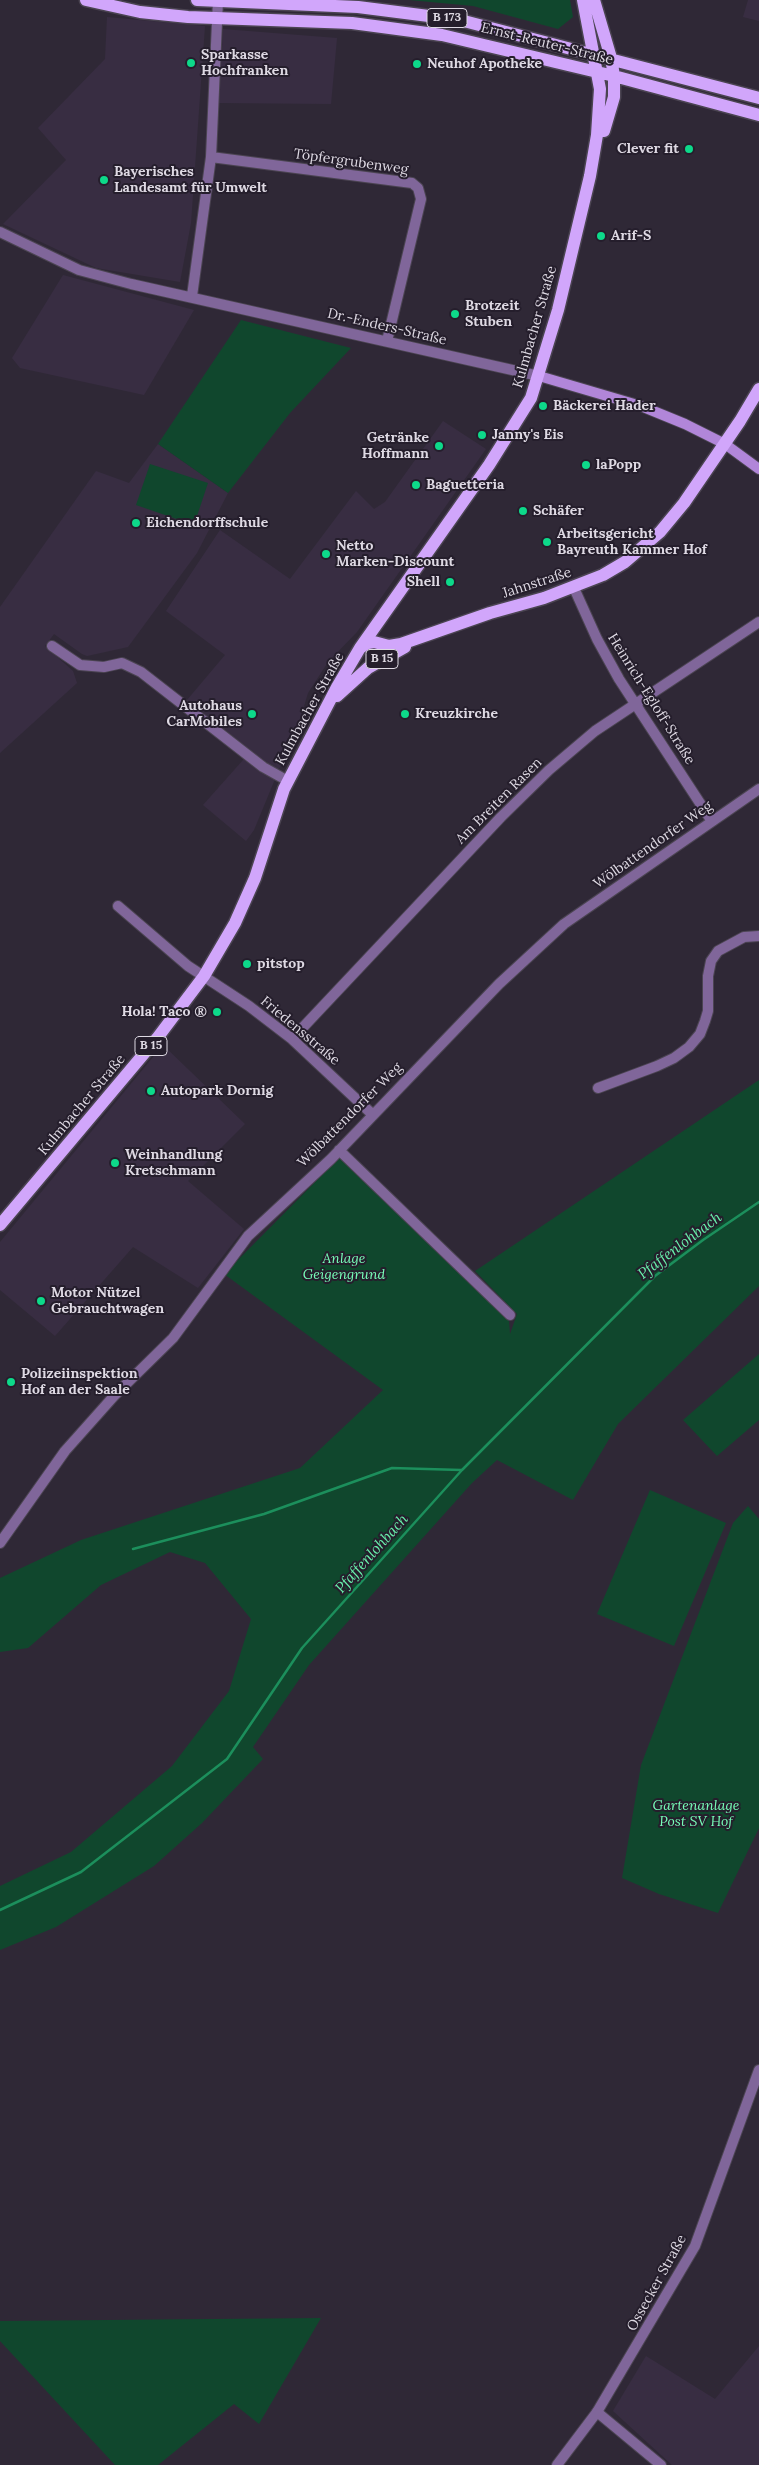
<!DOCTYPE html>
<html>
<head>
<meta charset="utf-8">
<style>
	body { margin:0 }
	canvas { display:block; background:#2f2836 }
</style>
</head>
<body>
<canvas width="759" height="2465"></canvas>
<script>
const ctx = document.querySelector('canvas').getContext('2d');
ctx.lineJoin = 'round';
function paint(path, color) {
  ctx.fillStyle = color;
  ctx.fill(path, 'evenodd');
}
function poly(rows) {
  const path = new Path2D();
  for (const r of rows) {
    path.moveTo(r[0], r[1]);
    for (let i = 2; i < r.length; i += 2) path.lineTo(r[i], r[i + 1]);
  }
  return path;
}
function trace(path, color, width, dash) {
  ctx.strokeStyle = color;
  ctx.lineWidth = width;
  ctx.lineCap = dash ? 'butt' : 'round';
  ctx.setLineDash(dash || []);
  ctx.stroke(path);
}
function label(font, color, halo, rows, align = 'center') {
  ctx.font = font + ' Lora,serif';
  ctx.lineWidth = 4;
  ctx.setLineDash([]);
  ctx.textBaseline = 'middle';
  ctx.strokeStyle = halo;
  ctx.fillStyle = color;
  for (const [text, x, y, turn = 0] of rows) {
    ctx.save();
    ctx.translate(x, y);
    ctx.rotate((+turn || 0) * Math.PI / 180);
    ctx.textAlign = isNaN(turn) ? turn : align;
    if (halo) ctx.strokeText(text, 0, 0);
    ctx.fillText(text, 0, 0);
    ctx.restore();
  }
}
const built = poly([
	[748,0,759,0,759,21,743,17],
	[107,17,205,26,191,223,180,282,96,268,3,224,66,160,38,128,105,59],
	[223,29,337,38,331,104,219,103],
	[63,275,194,310,144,395,20,368,12,358],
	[443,421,486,449,357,632,328,662,308,693,301,716,254,830,246,841,203,805,251,751,187,700,225,655,166,611,220,530,290,579,356,491,374,509,385,502],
	[158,444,228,493,197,553,128,647,87,656,82,654,54,634,45,646,73,671,77,683,0,753,0,607,96,471,129,483],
	[163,1045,245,1124,188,1181,244,1229,198,1288,133,1247,55,1336,0,1290,0,1242],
	[759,2346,759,2465,672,2465,613,2411,646,2356,715,2399]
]);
const green = poly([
	[409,0,570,0,573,17,558,29,473,6],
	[241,320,351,348,290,413,228,493,158,444],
	[150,464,208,483,194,525,136,505],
	[759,1080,759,1286,618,1424,573,1500,497,1460,472,1483,309,1665,253,1747,263,1759,202,1823,154,1866,56,1927,0,1950,0,1886,71,1852,172,1766,229,1691,251,1619,205,1563,170,1552,101,1585,28,1648,0,1652,0,1578,81,1540,300,1468,383,1390,224,1274,340,1157,509,1321,510,1334,517,1314,475,1271],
	[759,1354,759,1420,717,1456,683,1420],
	[650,1490,726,1523,674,1646,597,1614],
	[748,1506,759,1519,759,1828,718,1913,659,1894,622,1878,641,1765,733,1523],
	[321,2318,259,2424,234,2404,158,2465,115,2465,0,2341,0,2321]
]);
const stream = poly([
	[133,1549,264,1514,392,1468,461,1470],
	[0,1910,81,1872,227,1759,302,1648,462,1470,655,1276,703,1240,759,1202]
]);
const minor = poly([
	[211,157,412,183,418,188,421,199,387,341],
	[0,232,79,270,131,284,539,376],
	[192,296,211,157,218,0],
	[574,588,597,639,619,679,711,820],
	[52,646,80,665,104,667,122,663,141,672,263,767,288,781],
	[118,906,188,966,249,1006,292,1039,372,1114],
	[292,1039,501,817,549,770,595,731,759,622],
	[598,1088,657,1066,674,1058,689,1047,700,1034,705,1021,708,1011,708,976,711,961,718,951,744,937,759,936],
	[339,1150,510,1315],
	[0,1543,65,1451,114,1396,173,1338,248,1236,331,1159,499,984,564,924,759,789],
	[597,2412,661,2465]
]);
const tertiary = poly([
	[557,2465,597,2412,695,2246,759,2070]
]);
const secondary = poly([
	[539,376,641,406,685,424,725,444,759,469]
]);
const primary = poly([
	[86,0,140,12,188,17,352,23,442,35,614,76,759,115],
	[197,0,358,7,460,20,759,98],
	[594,0,611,58,614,76,614,97,604,131],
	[360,648,368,643,374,642,389,646,401,644,490,613,544,598,603,575,625,562,660,532,684,503,740,421,759,389],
	[337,696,368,668,405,647],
	[0,1225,158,1037,204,976,235,923,255,878,284,789,337,687,360,648,489,465,531,398,558,310,590,176,597,135,600,89,583,0]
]);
const markers = [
	[191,63,5,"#0dd98a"],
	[417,64,5,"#0dd98a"],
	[689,149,5,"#0dd98a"],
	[104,180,5,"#0dd98a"],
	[601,236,5,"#0dd98a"],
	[455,314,5,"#0dd98a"],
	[543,406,5,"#0dd98a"],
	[482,435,5,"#0dd98a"],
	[439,446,5,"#0dd98a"],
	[586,465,5,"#0dd98a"],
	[416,485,5,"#0dd98a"],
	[523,511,5,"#0dd98a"],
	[136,523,5,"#0dd98a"],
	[547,542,5,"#0dd98a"],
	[326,554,5,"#0dd98a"],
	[450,582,5,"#0dd98a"],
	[252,714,5,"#0dd98a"],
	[405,714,5,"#0dd98a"],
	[247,964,5,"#0dd98a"],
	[217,1012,5,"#0dd98a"],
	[151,1091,5,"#0dd98a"],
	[115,1163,5,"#0dd98a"],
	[41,1301,5,"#0dd98a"],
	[11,1382,5,"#0dd98a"]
];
const shields = [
	[447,18,40],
	[382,659,32],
	[151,1046,32]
];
const shieldNames = [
	["B 173",447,18],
	["B 15",382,659],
	["B 15",151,1046]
];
const streetNames = [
	["Ernst-Reuter-Straße",547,44,14],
	["Töpfergrubenweg",351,162,8],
	["Dr.-Enders-Straße",387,327,13],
	["Kulmbacher Straße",535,327,-74],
	["Jahnstraße",537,583,-18],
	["Heinrich-Egloff-Straße",651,699,58],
	["Kulmbacher Straße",310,709,-61],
	["Am Breiten Rasen",499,801,-45],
	["Wölbattendorfer Weg",653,845,-35],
	["Friedensstraße",300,1031,40],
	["Kulmbacher Straße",82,1105,-50],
	["Wölbattendorfer Weg",350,1115,-45],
	["Ossecker Straße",657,2283,-61]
];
const poiNames = [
	["Sparkasse",201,55],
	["Hochfranken",201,71],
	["Neuhof Apotheke",427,64],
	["Clever fit",679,149,"right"],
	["Bayerisches",114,172],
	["Landesamt für Umwelt",114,188],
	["Arif-S",611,236],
	["Brotzeit",465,306],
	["Stuben",465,322],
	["Bäckerei Hader",553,406],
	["Janny's Eis",492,435],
	["Getränke",429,438,"right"],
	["Hoffmann",429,454,"right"],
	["laPopp",596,465],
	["Baguetteria",426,485],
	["Schäfer",533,511],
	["Eichendorffschule",146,523],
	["Arbeitsgericht",557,534],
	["Bayreuth Kammer Hof",557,550],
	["Netto",336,546],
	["Marken-Discount",336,562],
	["Shell",440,582,"right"],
	["Autohaus",242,706,"right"],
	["CarMobiles",242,722,"right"],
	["Kreuzkirche",415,714],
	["pitstop",257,964],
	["Hola! Taco ®",207,1012,"right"],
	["Autopark Dornig",161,1091],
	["Weinhandlung",125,1155],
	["Kretschmann",125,1171],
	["Motor Nützel",51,1293],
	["Gebrauchtwagen",51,1309],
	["Polizeiinspektion",21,1374],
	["Hof an der Saale",21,1390]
];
const parkNames = [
	["Anlage",344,1259],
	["Geigengrund",344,1275],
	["Gartenanlage",696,1806],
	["Post SV Hof",696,1822]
];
const waterNames = [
	["Pfaffenlohbach",680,1246,-37],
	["Pfaffenlohbach",372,1554,-48]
];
paint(built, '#382d42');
paint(green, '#10472d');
trace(stream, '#1c8f5c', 2.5);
trace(minor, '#4b4452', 12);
trace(tertiary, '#4b4452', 12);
trace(secondary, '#4b4452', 12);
trace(primary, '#4b4452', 15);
trace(minor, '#80669a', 10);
trace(tertiary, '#80669a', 10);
trace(secondary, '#b186d9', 10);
trace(primary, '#d1a6fb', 12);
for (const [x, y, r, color] of markers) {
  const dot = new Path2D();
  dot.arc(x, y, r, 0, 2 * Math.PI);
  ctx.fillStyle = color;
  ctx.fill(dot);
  trace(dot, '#251e2c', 2);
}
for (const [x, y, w] of shields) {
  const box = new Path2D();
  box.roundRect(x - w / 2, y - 9.5, w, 19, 4);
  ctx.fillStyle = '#251e2c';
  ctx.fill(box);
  trace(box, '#ded9e3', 1);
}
label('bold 12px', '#ded9e3', null, shieldNames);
label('14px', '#ded9e3', '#251e2c', streetNames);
label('bold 14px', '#ded9e3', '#251e2c', poiNames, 'left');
label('italic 14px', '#77feb8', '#251e2c', parkNames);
label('italic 15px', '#68f0ab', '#251e2c', waterNames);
</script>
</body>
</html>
